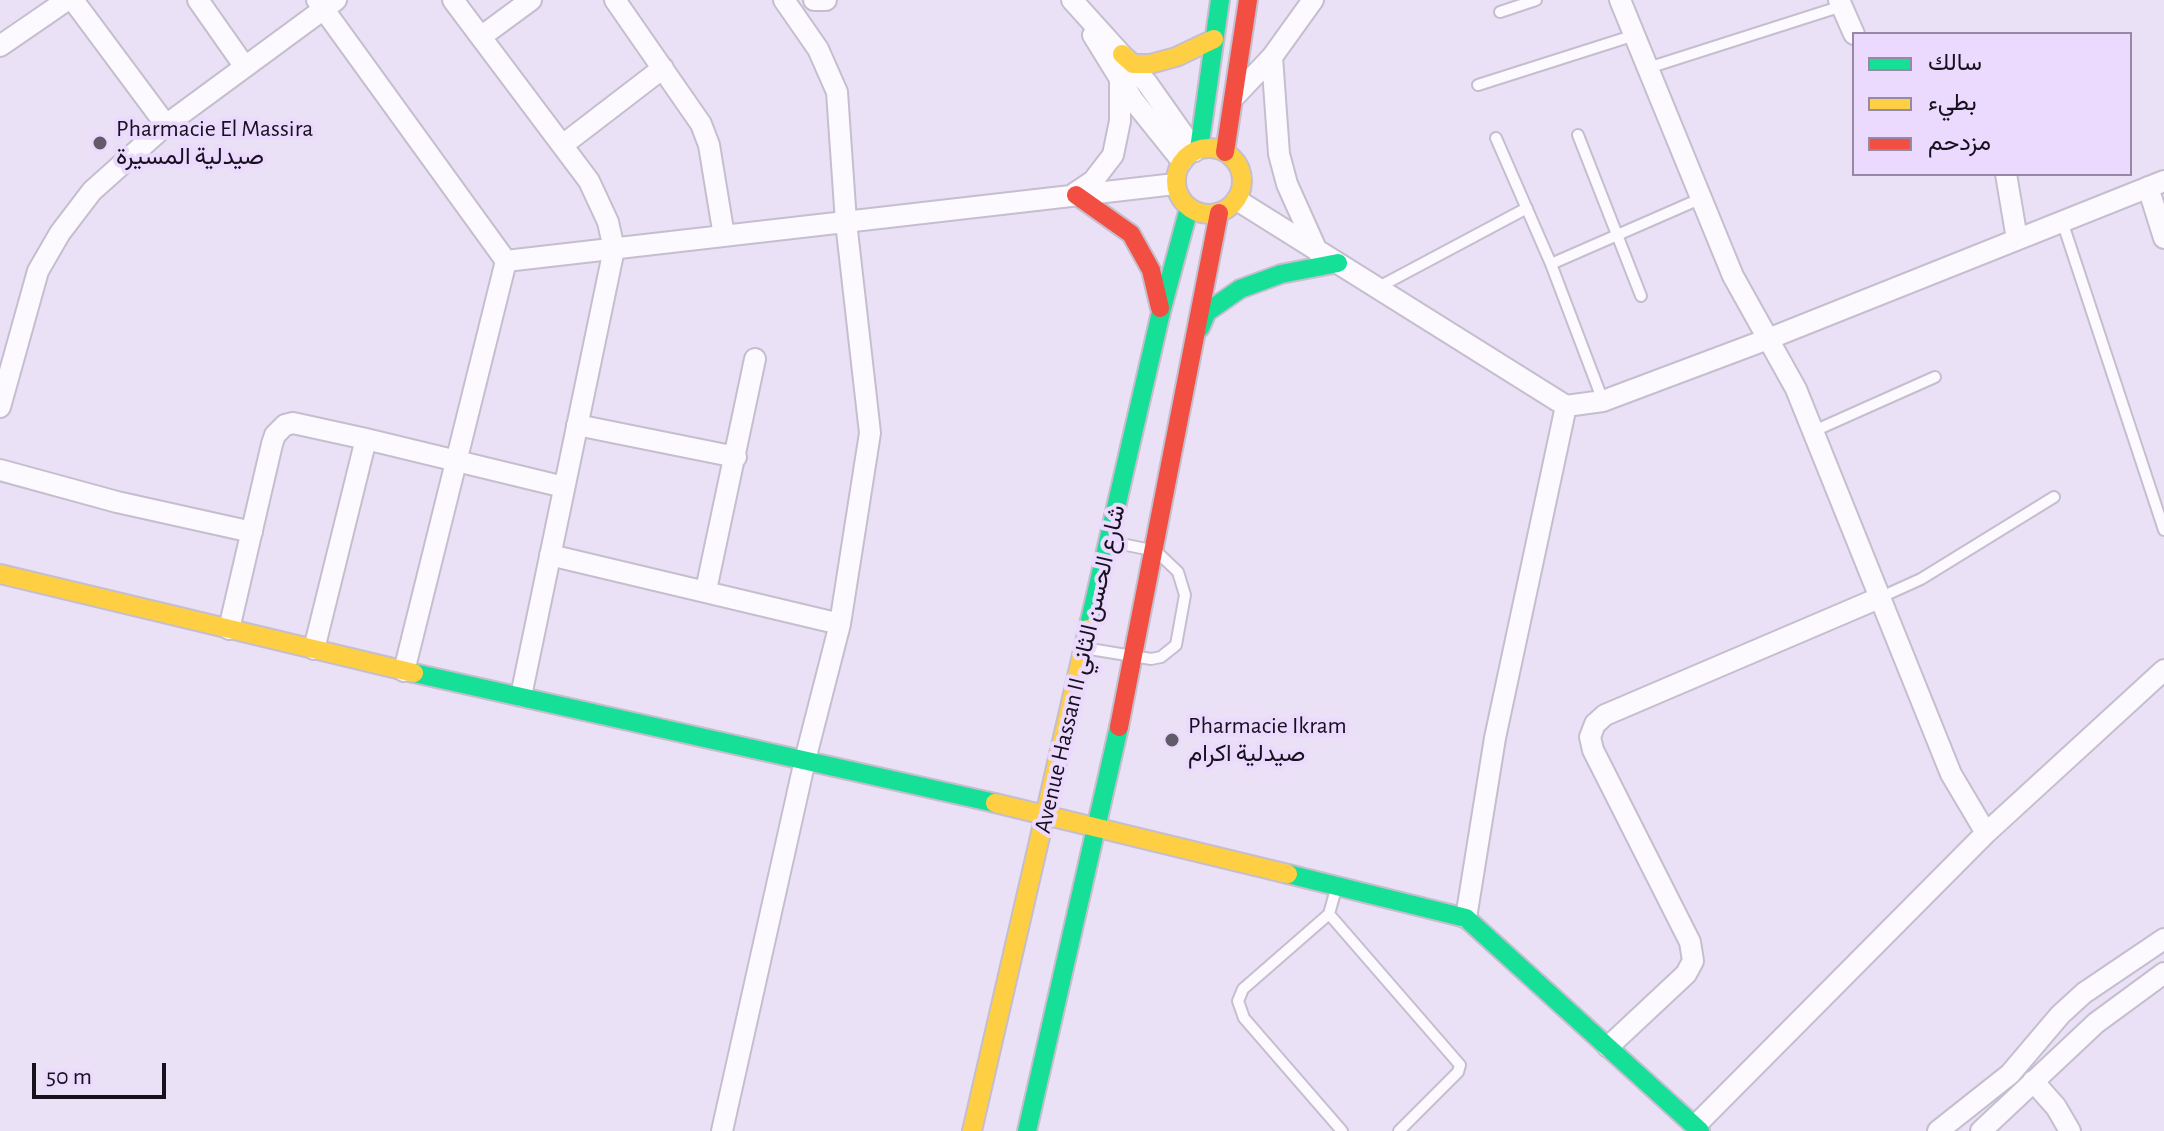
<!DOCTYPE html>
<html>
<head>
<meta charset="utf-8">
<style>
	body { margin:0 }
	#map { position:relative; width:2164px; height:1131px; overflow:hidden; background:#ebe1f6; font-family:"Alegreya Sans",Vazirmatn,sans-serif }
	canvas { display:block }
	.legend { position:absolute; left:1852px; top:32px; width:280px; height:144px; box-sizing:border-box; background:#ebd9fe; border:2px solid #9689a4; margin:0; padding:10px 14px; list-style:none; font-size:24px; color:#17111e }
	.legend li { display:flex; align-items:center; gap:16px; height:40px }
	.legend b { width:40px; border:2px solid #9689a4 }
	.scale { position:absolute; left:32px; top:1063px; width:134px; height:36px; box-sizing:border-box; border:4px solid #17111e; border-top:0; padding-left:10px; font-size:24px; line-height:28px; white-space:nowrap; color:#17111e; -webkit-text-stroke:6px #ebd9fe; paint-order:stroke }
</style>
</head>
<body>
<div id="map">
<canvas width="2164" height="1131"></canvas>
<ul class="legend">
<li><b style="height:10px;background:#16e098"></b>سالك</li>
<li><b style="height:10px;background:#ffcf43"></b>بطيء</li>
<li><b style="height:10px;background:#f24e42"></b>مزدحم</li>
</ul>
<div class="scale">50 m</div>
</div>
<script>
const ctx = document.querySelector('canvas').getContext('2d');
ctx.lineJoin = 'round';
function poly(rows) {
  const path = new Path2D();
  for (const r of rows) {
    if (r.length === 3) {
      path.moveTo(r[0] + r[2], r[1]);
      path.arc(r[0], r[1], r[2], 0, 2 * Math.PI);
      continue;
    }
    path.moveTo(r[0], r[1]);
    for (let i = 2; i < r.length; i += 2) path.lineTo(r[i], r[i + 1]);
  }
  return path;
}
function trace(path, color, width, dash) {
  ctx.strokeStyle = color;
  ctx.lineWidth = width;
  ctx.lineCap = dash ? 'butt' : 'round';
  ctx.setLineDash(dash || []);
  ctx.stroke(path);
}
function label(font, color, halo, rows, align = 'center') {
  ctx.font = font + ' "Alegreya Sans",Vazirmatn,sans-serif';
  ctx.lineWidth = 8;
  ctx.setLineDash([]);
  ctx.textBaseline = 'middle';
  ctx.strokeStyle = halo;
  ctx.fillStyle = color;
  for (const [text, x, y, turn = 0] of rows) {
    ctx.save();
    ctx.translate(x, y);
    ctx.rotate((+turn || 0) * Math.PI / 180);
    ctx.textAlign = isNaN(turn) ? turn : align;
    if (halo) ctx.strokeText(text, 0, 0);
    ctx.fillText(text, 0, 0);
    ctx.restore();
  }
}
const lane = poly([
	[1500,12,1536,0],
	[1648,68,1842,6],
	[1478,85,1635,35],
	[1578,135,1641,296],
	[1496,138,1551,264,1603,401],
	[2062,221,2164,530],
	[1551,264,1702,198],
	[1377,288,1527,208],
	[1814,431,1935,377],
	[1879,598,1921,579,2054,497],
	[1084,648,1151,659,1161,657,1176,645,1185,595,1178,572,1156,551,1112,542],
	[1336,889,1329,914,1243,989,1238,1001,1244,1018,1342,1131],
	[1329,914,1460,1065,1458,1072,1399,1131]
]);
const street = poly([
	[73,0,166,125],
	[198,0,245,67],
	[317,0,506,261],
	[453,0,589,181,608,222,614,249,521,696],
	[615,0,701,124,709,145,724,236],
	[814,0,826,0],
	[1072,0,1147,83,1195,151],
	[1620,0,1733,276,1796,389,1951,774,1986,833],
	[1839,0,1854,34],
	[1093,35,1133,100,1182,161],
	[482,36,531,0],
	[0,46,67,0],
	[1272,57,1279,154,1287,184,1317,251],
	[1235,96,1272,57,1313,0],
	[564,144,663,68],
	[2006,174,2017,239],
	[2148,187,2164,238],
	[1075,193,1093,181,1113,155,1120,121,1120,79],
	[1237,200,1566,406,1603,401,1768,339,2164,181],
	[506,261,1175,184],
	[0,407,38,271,60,233,92,191,166,125,336,0],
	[577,425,736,457],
	[0,470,117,502,252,532],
	[550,555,840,624],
	[706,590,755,359],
	[229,629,272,444,275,435,285,425,293,423,366,439,564,487],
	[314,649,366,439],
	[404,671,506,261],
	[1466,918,1495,738,1566,406],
	[1608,1047,1686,974,1693,961,1690,942,1593,750,1590,737,1595,724,1605,715,1879,598],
	[2033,1081,2056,1107,2070,1131],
	[1695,1126,1986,833,2164,670],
	[722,1131,805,760,840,624,870,433,846,222,837,92,818,49,784,0],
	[1938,1131,2010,1074,2060,1015,2084,993,2164,939],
	[1981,1131,2096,1023,2164,973]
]);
const fast = poly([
	[1199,149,1220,0],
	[1200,328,1207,312,1240,289,1281,274,1338,263],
	[1088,629,1161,312,1189,208],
	[414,673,995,803],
	[1288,874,1466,918,1700,1131],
	[1027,1131,1119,727]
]);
const slow = poly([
	[1122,54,1133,64,1150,64,1176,57,1214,39],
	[1209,181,33],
	[0,574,414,673],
	[995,803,1288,874],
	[972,1131,1088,629]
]);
const jam = poly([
	[1225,152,1248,0],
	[1076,195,1131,234,1151,270,1160,308],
	[1119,727,1219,213]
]);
const markers = [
	[100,143,8,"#615a6a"],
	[1172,740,8,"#615a6a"]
];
const poiNames = [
	["Pharmacie El Massira",116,129],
	["صيدلية المسيرة",116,157],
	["Pharmacie Ikram",1188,726],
	["صيدلية اكرام",1188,754]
];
const streetNames = [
	["Avenue Hassan II شارع الحسن الثاني",1080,669,-77]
];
trace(lane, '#c5bece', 14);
trace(street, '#c5bece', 24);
trace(fast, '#c5bece', 22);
trace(slow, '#c5bece', 22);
trace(jam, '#c5bece', 22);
trace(lane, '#fcfafe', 10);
trace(street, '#fcfafe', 20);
trace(fast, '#16e098', 18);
trace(slow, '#ffcf43', 18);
trace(jam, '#f24e42', 18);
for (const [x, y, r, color] of markers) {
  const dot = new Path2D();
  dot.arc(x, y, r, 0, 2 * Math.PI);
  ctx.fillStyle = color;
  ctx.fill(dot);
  trace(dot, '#ebd9fe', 3);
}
label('24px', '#17111e', '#ebd9fe', poiNames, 'left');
label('24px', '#17111e', '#ebd9fe', streetNames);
</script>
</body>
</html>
